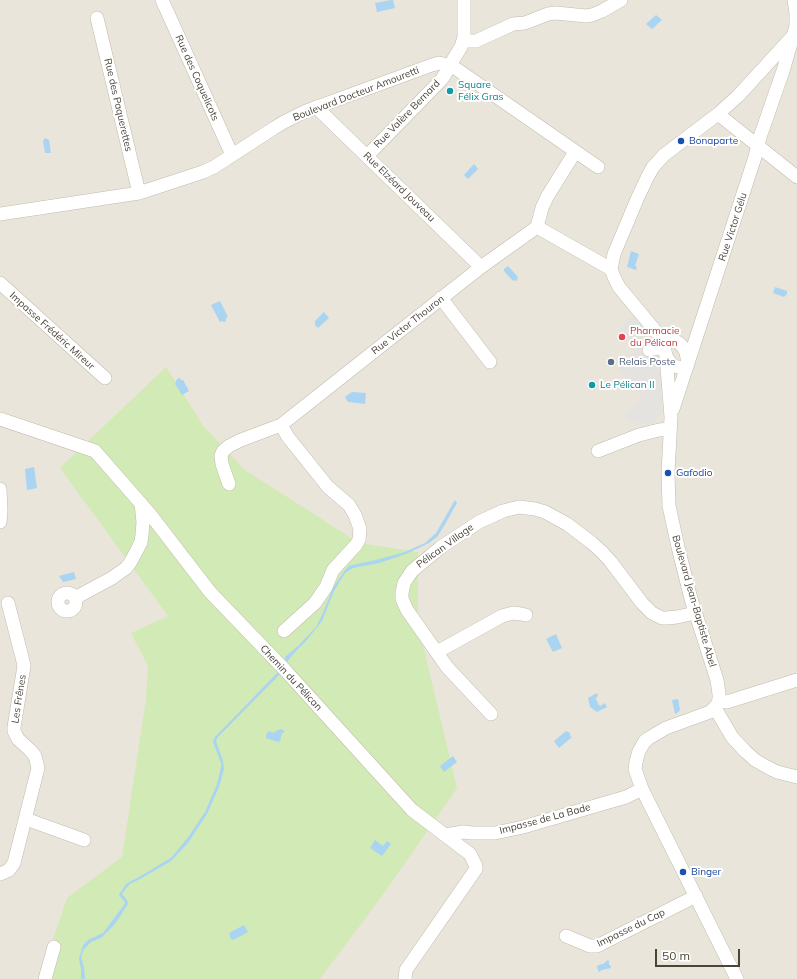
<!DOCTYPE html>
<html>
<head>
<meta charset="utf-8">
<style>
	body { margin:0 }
	#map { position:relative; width:797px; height:979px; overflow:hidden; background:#f6f3ec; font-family:Mulish,sans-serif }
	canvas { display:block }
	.scale { position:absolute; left:655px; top:949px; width:85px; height:18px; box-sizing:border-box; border:2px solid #4b4439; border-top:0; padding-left:5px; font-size:12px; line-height:14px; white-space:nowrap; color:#4b4439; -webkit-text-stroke:3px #fff; paint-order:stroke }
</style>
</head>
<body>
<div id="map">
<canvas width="797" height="979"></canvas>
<div class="scale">50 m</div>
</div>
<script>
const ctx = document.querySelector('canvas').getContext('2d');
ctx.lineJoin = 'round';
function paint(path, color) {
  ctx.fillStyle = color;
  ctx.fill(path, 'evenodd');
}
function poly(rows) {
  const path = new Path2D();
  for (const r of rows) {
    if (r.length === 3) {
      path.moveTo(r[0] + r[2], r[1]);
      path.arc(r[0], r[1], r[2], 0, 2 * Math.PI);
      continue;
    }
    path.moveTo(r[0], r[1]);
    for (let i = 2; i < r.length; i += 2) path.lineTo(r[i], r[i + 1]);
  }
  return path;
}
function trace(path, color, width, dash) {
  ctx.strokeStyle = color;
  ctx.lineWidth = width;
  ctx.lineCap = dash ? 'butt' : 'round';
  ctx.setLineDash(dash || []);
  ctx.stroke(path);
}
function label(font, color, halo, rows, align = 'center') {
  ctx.font = font + ' Mulish,sans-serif';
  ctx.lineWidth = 4;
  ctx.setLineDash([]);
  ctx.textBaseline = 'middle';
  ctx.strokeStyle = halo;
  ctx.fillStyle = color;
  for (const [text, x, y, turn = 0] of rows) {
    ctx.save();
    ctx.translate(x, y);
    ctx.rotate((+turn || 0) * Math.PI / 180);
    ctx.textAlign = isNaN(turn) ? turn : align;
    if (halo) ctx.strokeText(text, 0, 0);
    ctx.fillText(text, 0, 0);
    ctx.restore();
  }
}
const residential = poly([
	[0,0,797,0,797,979,0,979]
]);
const green = poly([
	[166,367,204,427,245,470,359,543,418,552,418,624,457,788,385,892,320,979,40,979,67,898,122,857,146,699,148,666,131,633,168,616,60,468]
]);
const parking = poly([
	[634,315,647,332,643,336,653,358,658,361,661,384,662,408,661,414,657,419,652,423,644,425,628,420,623,415,642,397,617,369,637,350,618,330]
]);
const water = poly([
	[391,0,393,0,395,8,377,12,375,3],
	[656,15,662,20,652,29,646,24],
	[45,138,49,140,51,153,45,153,43,141],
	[474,164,478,169,468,179,464,175],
	[631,251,639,254,635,266,637,267,636,270,627,267],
	[508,266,518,277,517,278,518,279,516,281,514,280,513,281,504,271,504,269],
	[775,287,787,291,787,294,784,297,773,293],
	[220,301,228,317,226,318,226,321,224,322,222,321,220,322,211,305],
	[324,312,329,318,318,328,315,325,315,321],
	[180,378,181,380,183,380,189,391,182,395,175,384,177,379],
	[352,392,366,393,365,404,348,402,345,397],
	[34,467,37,488,27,490,25,469],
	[455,500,457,503,444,526,437,537,429,543,406,554,379,563,353,568,345,573,334,591,322,621,306,641,295,652,286,663,285,657,299,645,316,627,322,615,333,588,345,570,349,566,357,564,376,560,405,552,425,543,436,533],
	[74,572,76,579,63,582,59,576],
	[556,634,562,648,553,652,546,639],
	[280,670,282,672,218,737,216,741,223,761,224,769,219,787,207,814,188,843,171,861,140,879,130,884,127,887,122,894,127,900,128,904,115,924,101,938,91,942,84,949,81,957,84,967,85,979,81,979,81,969,79,959,83,945,88,940,103,933,124,905,125,902,119,895,120,893,127,883,139,877,172,857,189,836,205,812,217,784,221,767,221,763,213,742,214,738],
	[597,693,598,696,596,698,596,699,599,705,600,706,605,703,607,707,597,712,590,707,588,698],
	[678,699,680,710,677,713,675,714,672,700],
	[281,729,283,730,285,732,282,733,280,741,278,742,266,738,266,736,267,733,269,731,274,733,276,731],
	[566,731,570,733,570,736,572,737,559,748,554,741],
	[453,756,457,762,444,772,440,766],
	[375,840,383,846,387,841,391,844,382,856,370,848],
	[244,925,248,932,233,940,230,938,230,935,229,933],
	[608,960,609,961,609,965,611,966,611,968,602,970,599,972,597,968,598,965,603,964]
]);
const minor = poly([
	[162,0,232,155],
	[97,18,139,193],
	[463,41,476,41,513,24,525,23,548,14,556,13,586,16,592,15,602,11,621,0],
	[453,60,461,47,464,37,464,0],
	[455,68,598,167],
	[316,107,481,267],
	[718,114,797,177],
	[367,156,442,79,447,71],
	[0,214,139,193,203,172,214,167,274,128,284,122,306,111,432,65,439,63,444,64],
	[537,227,611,269],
	[0,283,105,378],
	[441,298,490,362],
	[661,339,671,339,674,340,679,343,683,347,686,352,688,364,682,368,674,366,670,363,666,356],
	[649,350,664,347],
	[673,409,755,157,760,137,783,71,796,26,796,13,794,0],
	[0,419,95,451,150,514,210,592,285,670,412,810,470,854,476,866,476,869,406,970,405,979],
	[281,425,481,267,537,227,542,208,547,197,575,152],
	[598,451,639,435,659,430,670,429],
	[229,484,222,464,221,456,223,451,229,446,241,440,281,425,288,437,328,487,349,505,355,515,360,529,359,540,356,545,333,570,326,587,315,603,284,631],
	[0,489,1,511,0,522],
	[67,602,9],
	[75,598,112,578,126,568,130,563,137,550,141,542,142,535,143,522,141,503],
	[437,652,502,616,513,613,521,614,526,615],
	[719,701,727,702,797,680],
	[715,708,732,737,745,751,755,760,767,767,777,772,797,777],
	[491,714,447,667,407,610,402,599,402,593,404,583,412,571,441,547,479,522,503,511,519,507,535,509,545,512,567,524,592,543,602,552,611,562,642,603,652,613,662,618,667,618,677,617,695,613],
	[26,819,84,840],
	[446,835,463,832,472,833,495,833,523,827,626,797,642,789],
	[0,874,9,870,14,863,38,768,35,756,30,750,18,739,14,731,14,727,24,666,22,657,8,603],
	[566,936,590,946,597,946,696,896],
	[45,979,54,947],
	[737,979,642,789,635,769,636,762,639,751,645,741,649,738,666,728,710,712,717,705,719,700,719,694,717,680,691,599,678,547,669,506,668,473,671,417,666,356,664,347,658,334,619,287,614,277,611,269,614,254,638,197,648,176,653,167,664,155,718,114,738,96,793,36]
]);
const markers = [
	[450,91,4,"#0f9aa8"],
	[681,141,4,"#1a4fb4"],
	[622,337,4,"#e0444e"],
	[611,362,4,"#5c6f8a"],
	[592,385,4,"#0f9aa8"],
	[668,473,4,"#1a4fb4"],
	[683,872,4,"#1a4fb4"]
];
const streetNames = [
	["Rue des Coquelicots",197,78,66],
	["Boulevard Docteur Amouretti",356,94,-21],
	["Rue des Paquerettes",118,105,77],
	["Rue Valère Bernard",407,114,-46],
	["Rue Elzéard Jouveau",399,187,44],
	["Rue Victor Gélu",733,227,-72],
	["Rue Victor Thouron",408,325,-38],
	["Impasse Frédéric Mireur",52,331,42],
	["Pélican Village",445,546,-36],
	["Boulevard Jean-Baptiste Abel",694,601,74],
	["Chemin du Pélican",291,678,47],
	["Les Frênes",19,699,-81],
	["Impasse de La Bade",545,819,-15],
	["Impasse du Cap",631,928,-26]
];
const cultureNames = [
	["Square",458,85],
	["Félix Gras",458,97],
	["Le Pélican II",600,385]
];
const transitNames = [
	["Bonaparte",689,141],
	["Gafodio",676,473],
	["Binger",691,872]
];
const healthNames = [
	["Pharmacie",630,331],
	["du Pélican",630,343]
];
const serviceNames = [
	["Relais Poste",619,362]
];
paint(residential, '#eae5da');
paint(green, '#d2eab5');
paint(parking, '#e5e3e0');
paint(water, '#a9d4f2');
trace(minor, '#c2bbae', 14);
trace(minor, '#fff', 13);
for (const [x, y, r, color] of markers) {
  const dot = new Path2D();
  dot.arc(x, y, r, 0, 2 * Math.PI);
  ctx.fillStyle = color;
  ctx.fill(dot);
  trace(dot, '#fff', 1.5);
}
label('10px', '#4b4439', '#fff', streetNames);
label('10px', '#0d838f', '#fff', cultureNames, 'left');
label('10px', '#164399', '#fff', transitNames, 'left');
label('10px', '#be3a42', '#fff', healthNames, 'left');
label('10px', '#4e5e75', '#fff', serviceNames, 'left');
</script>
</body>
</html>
